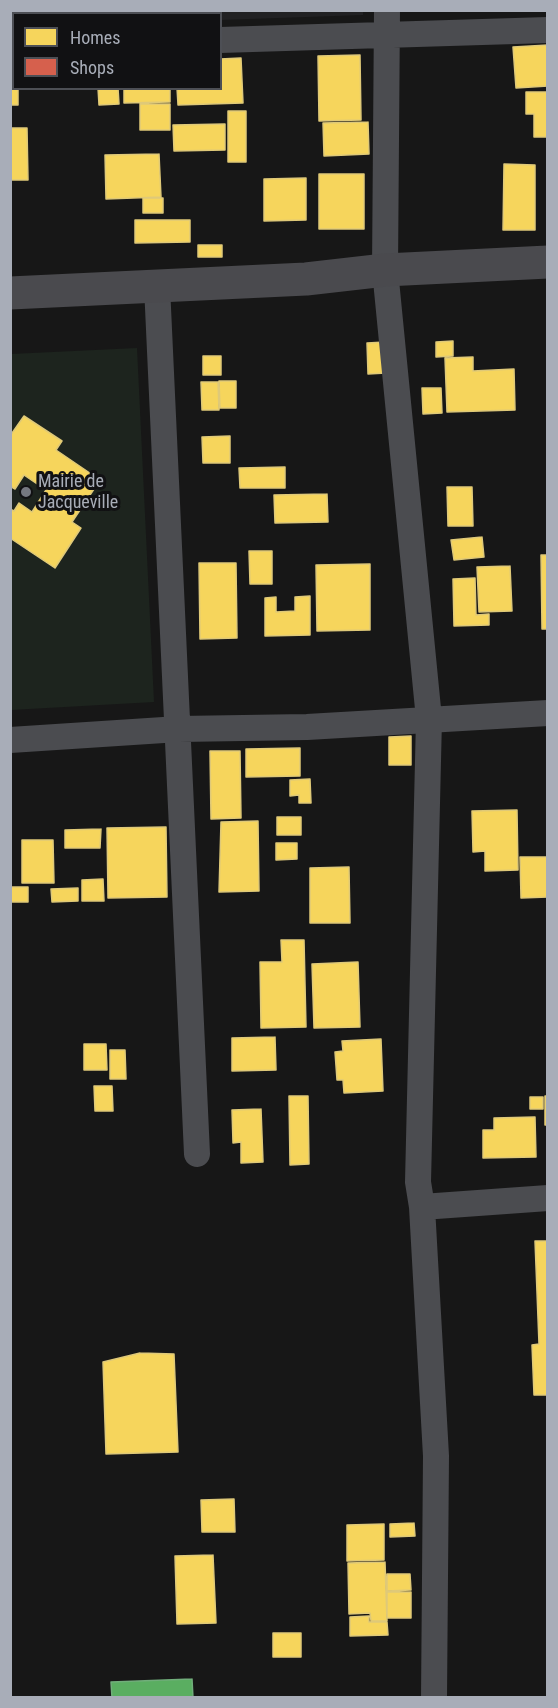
<!DOCTYPE html>
<html>
<head>
<meta charset="utf-8">
<style>
	body { margin:0 }
	#map { position:relative; width:558px; height:1708px; overflow:hidden; background:#171717; font-family:"Roboto Condensed",sans-serif }
	canvas { display:block }
	.frame { position:absolute; inset:0; border:12px solid #a8adb8; pointer-events:none }
	.legend { position:absolute; left:12px; top:12px; width:210px; height:78px; box-sizing:border-box; background:#111113; border:2px solid #4d4f55; margin:0; padding:8px 10px; list-style:none; font-size:18px; color:#a8adb8 }
	.legend li { display:flex; align-items:center; gap:12px; height:30px }
	.legend b { width:30px; border:2px solid #4d4f55 }
</style>
</head>
<body>
<div id="map">
<canvas width="558" height="1708"></canvas>
<div class="frame"></div>
<ul class="legend">
<li><b style="height:16px;background:#f6d55c"></b>Homes</li>
<li><b style="height:16px;background:#d6604d"></b>Shops</li>
</ul>
</div>
<script>
const ctx = document.querySelector('canvas').getContext('2d');
ctx.lineJoin = 'round';
function paint(path, color) {
  ctx.fillStyle = color;
  ctx.fill(path, 'evenodd');
}
function poly(rows) {
  const path = new Path2D();
  for (const r of rows) {
    path.moveTo(r[0], r[1]);
    for (let i = 2; i < r.length; i += 2) path.lineTo(r[i], r[i + 1]);
  }
  return path;
}
function trace(path, color, width, dash) {
  ctx.strokeStyle = color;
  ctx.lineWidth = width;
  ctx.lineCap = dash ? 'butt' : 'round';
  ctx.setLineDash(dash || []);
  ctx.stroke(path);
}
function label(font, color, halo, rows, align = 'center') {
  ctx.font = font + ' "Roboto Condensed",sans-serif';
  ctx.lineWidth = 6;
  ctx.setLineDash([]);
  ctx.textBaseline = 'middle';
  ctx.strokeStyle = halo;
  ctx.fillStyle = color;
  for (const [text, x, y, turn = 0] of rows) {
    ctx.save();
    ctx.translate(x, y);
    ctx.rotate((+turn || 0) * Math.PI / 180);
    ctx.textAlign = isNaN(turn) ? turn : align;
    if (halo) ctx.strokeText(text, 0, 0);
    ctx.fillText(text, 0, 0);
    ctx.restore();
  }
}
const built = poly([
	[363,10,363,15,221,20,220,14,14,14,10,11]
]);
const green = poly([
	[137,348,154,702,11,710,11,354]
]);
const homes = poly([
	[548,45,548,86,516,88,513,47,548,45],
	[360,55,361,120,319,121,318,56,360,55],
	[241,58,243,103,178,105,177,88,220,88,220,59,241,58],
	[10,72,14,72,14,88,18,88,18,105,10,105,10,72],
	[98,88,118,88,119,104,99,105,98,88],
	[124,88,170,88,170,102,124,103,124,88],
	[526,92,548,92,548,137,534,137,534,114,526,114,526,92],
	[140,104,170,104,170,130,140,130,140,104],
	[228,111,246,111,246,162,228,162,228,111],
	[368,122,369,154,324,156,323,123,368,122],
	[225,124,225,150,174,151,173,125,225,124],
	[10,128,27,128,28,180,10,180,10,128],
	[159,154,161,197,106,199,105,155,159,154],
	[504,164,535,165,535,230,503,230,504,164],
	[319,174,364,174,364,229,319,229,319,174],
	[306,178,306,220,264,221,264,179,306,178],
	[143,198,163,198,163,213,143,213,143,198],
	[135,220,190,220,190,242,135,243,135,220],
	[198,245,222,245,222,257,198,257,198,245],
	[453,341,453,356,436,357,436,342,453,341],
	[385,342,386,373,368,374,367,343,385,342],
	[203,356,221,356,221,375,203,375,203,356],
	[473,357,473,371,514,369,515,410,447,412,445,358,473,357],
	[219,381,236,381,236,408,220,408,219,381],
	[201,382,218,382,219,410,202,410,201,382],
	[422,388,441,388,442,413,423,414,422,388],
	[24,416,62,441,56,450,100,480,72,522,81,528,55,568,10,538,10,509,14,511,19,503,32,512,46,490,24,475,15,489,10,486,10,436,24,416],
	[230,436,230,463,203,463,202,437,230,436],
	[285,467,285,488,240,488,239,468,285,467],
	[447,487,472,487,473,526,448,526,447,487],
	[327,494,328,522,275,523,274,495,327,494],
	[482,537,484,557,454,560,451,540,482,537],
	[249,551,272,551,272,584,250,584,249,551],
	[541,555,548,555,548,629,542,629,541,555],
	[199,563,236,563,237,638,200,639,199,563],
	[370,564,370,630,317,631,316,565,370,564],
	[510,566,512,611,479,612,477,567,510,566],
	[475,578,476,615,489,614,489,625,454,626,453,579,475,578],
	[310,596,310,635,265,636,265,598,276,597,276,612,295,611,295,597,310,596],
	[411,736,411,765,389,765,389,737,411,736],
	[300,748,300,776,246,777,246,749,300,748],
	[210,751,240,751,241,818,211,819,210,751],
	[310,779,311,803,299,803,299,795,290,796,290,780,310,779],
	[517,810,518,870,485,871,485,851,473,852,472,811,517,810],
	[277,817,301,817,301,835,277,835,277,817],
	[258,821,259,891,219,892,221,822,258,821],
	[166,827,167,897,108,898,107,828,166,827],
	[101,829,100,848,65,848,65,830,101,829],
	[22,840,53,840,54,883,22,883,22,840],
	[276,843,297,843,297,859,276,860,276,843],
	[520,857,548,857,548,897,521,898,520,857],
	[349,867,350,923,310,923,310,868,349,867],
	[103,879,104,901,82,901,82,880,103,879],
	[10,887,28,887,28,902,10,902,10,887],
	[78,888,78,901,52,902,51,889,78,888],
	[281,940,304,940,306,1027,261,1028,260,962,282,962,281,940],
	[358,962,360,1027,314,1028,312,964,358,962],
	[275,1037,276,1070,232,1071,232,1038,275,1037],
	[381,1039,383,1091,344,1093,343,1080,337,1080,335,1052,343,1051,342,1041,381,1039],
	[84,1044,106,1044,107,1070,84,1070,84,1044],
	[110,1050,125,1050,126,1079,110,1079,110,1050],
	[94,1086,112,1086,113,1111,95,1111,94,1086],
	[289,1096,308,1096,309,1164,290,1165,289,1096],
	[545,1096,548,1096,548,1125,545,1125,545,1096],
	[530,1097,543,1097,543,1109,530,1109,530,1097],
	[261,1109,263,1162,241,1163,241,1142,233,1143,232,1110,261,1109],
	[535,1117,536,1157,483,1158,483,1130,494,1130,494,1118,535,1117],
	[535,1241,548,1241,548,1395,534,1395,532,1345,539,1344,535,1241],
	[140,1353,174,1354,178,1452,106,1454,103,1362,140,1353],
	[234,1499,235,1532,202,1532,201,1500,234,1499],
	[414,1523,415,1536,390,1537,390,1524,414,1523],
	[384,1524,384,1560,347,1561,347,1525,384,1524],
	[213,1555,216,1623,177,1624,175,1556,213,1555],
	[385,1562,387,1621,371,1621,370,1613,349,1614,348,1563,385,1562],
	[387,1574,410,1574,411,1590,387,1591,387,1574],
	[387,1592,411,1592,411,1618,387,1618,387,1592],
	[369,1616,369,1622,387,1622,388,1635,350,1636,350,1617,369,1616],
	[273,1633,301,1633,301,1657,273,1657,273,1633]
]);
const shops = poly([
	[10,10,173,10,173,14,14,14,14,30,10,30,10,10]
]);
const public = poly([
	[192,1679,193,1698,112,1698,111,1682,192,1679]
]);
const street = poly([
	[387,10,385,270,429,719,418,1182,422,1207,436,1456,434,1698],
	[220,40,548,30],
	[10,44,14,44],
	[157,286,197,1154],
	[10,740,179,729,307,727,548,713],
	[422,1207,548,1198]
]);
const secondary = poly([
	[10,293,306,279,385,270,548,262]
]);
const markers = [
	[26,492,6,"#757880"]
];
const poiNames = [
	["Mairie de",38,482],
	["Jacqueville",38,503]
];
paint(built, '#212123');
paint(green, '#1d241e');
paint(homes, '#f6d55c');
trace(homes, '#dfc978', 1.5);
paint(shops, '#d6604d');
trace(shops, '#c8776d', 1.5);
paint(public, '#5aae61');
trace(public, '#71ae7b', 1.5);
trace(street, '#4b4c50', 26);
trace(secondary, '#4a4a4e', 33);
for (const [x, y, r, color] of markers) {
  const dot = new Path2D();
  dot.arc(x, y, r, 0, 2 * Math.PI);
  ctx.fillStyle = color;
  ctx.fill(dot);
  trace(dot, '#111113', 2);
}
label('18px', '#a8adb8', '#111113', poiNames, 'left');
</script>
</body>
</html>
